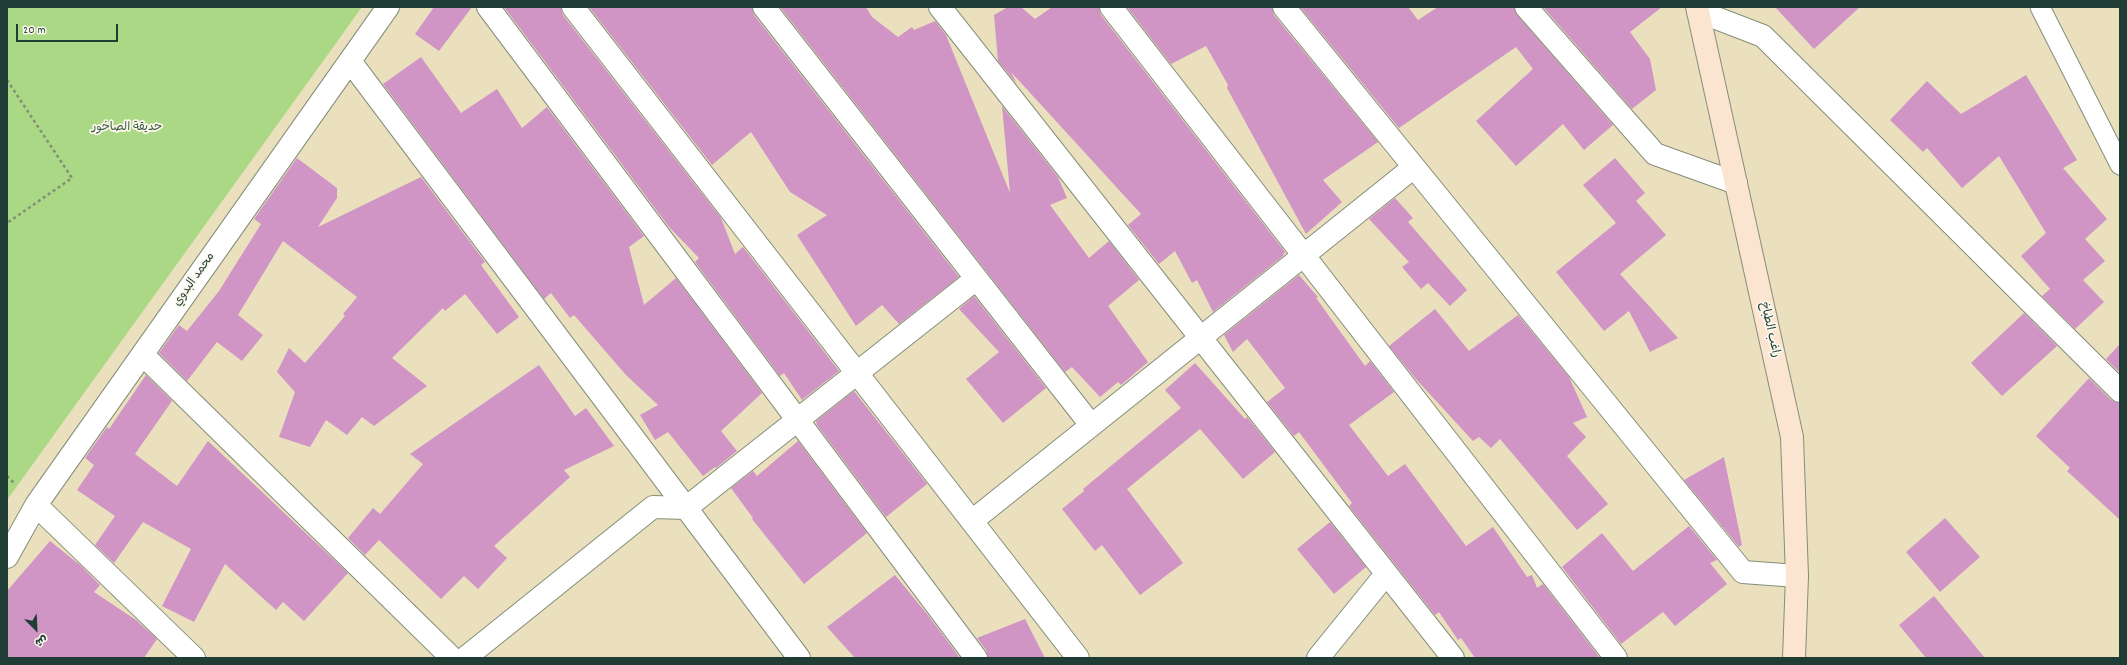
<!DOCTYPE html>
<html>
<head>
<meta charset="utf-8">
<style>
	body { margin:0 }
	#map { position:relative; width:2127px; height:665px; overflow:hidden; background:#eae0be; font-family:Dekko,"Playpen Sans Arabic",sans-serif }
	canvas { display:block }
	.frame { position:absolute; inset:0; border:8px solid #1f3d34; pointer-events:none }
	.north { position:absolute; left:16px; top:609px; width:40px; height:40px; -webkit-text-stroke:3px #fbf7ec; paint-order:stroke; rotate:156deg; font-size:11px; font-weight:700; line-height:16px; text-align:center; color:#1f3d34 }
	.north::after { content:''; display:block; margin:auto; width:14px; height:18px; background:#1f3d34; clip-path:polygon(50% 0,100% 100%,50% 72%,0 100%) }
	.scale { position:absolute; left:16px; top:24px; width:102px; height:18px; box-sizing:border-box; border:2px solid #1f3d34; border-top:0; padding-left:5px; font-size:12px; line-height:14px; white-space:nowrap; color:#1f3d34; -webkit-text-stroke:3px #fbf7ec; paint-order:stroke }
</style>
</head>
<body>
<div id="map">
<canvas width="2127" height="665"></canvas>
<div class="frame"></div>
<div class="north">ش</div>
<div class="scale">20 m</div>
</div>
<script>
const ctx = document.querySelector('canvas').getContext('2d');
ctx.lineJoin = 'round';
function paint(path, color) {
  ctx.fillStyle = color;
  ctx.fill(path, 'evenodd');
}
function poly(rows) {
  const path = new Path2D();
  for (const r of rows) {
    path.moveTo(r[0], r[1]);
    for (let i = 2; i < r.length; i += 2) path.lineTo(r[i], r[i + 1]);
  }
  return path;
}
function trace(path, color, width, dash) {
  ctx.strokeStyle = color;
  ctx.lineWidth = width;
  ctx.lineCap = dash ? 'butt' : 'round';
  ctx.setLineDash(dash || []);
  ctx.stroke(path);
}
function label(font, color, halo, rows, align = 'center') {
  ctx.font = font + ' Dekko,"Playpen Sans Arabic",sans-serif';
  ctx.lineWidth = 3.5;
  ctx.setLineDash([]);
  ctx.textBaseline = 'middle';
  ctx.strokeStyle = halo;
  ctx.fillStyle = color;
  for (const [text, x, y, turn = 0] of rows) {
    ctx.save();
    ctx.translate(x, y);
    ctx.rotate((+turn || 0) * Math.PI / 180);
    ctx.textAlign = isNaN(turn) ? turn : align;
    if (halo) ctx.strokeText(text, 0, 0);
    ctx.fillText(text, 0, 0);
    ctx.restore();
  }
}
const green = poly([
	[7,7,362,7,7,500]
]);
const building = poly([
	[434,7,472,7,439,51,415,34],
	[504,7,561,7,563,15,721,218,735,254,743,247,839,371,802,400,784,373,780,376,695,262,699,258,669,227],
	[589,7,752,7,754,15,959,277,899,324,882,305,856,326,797,235,827,215,790,192,751,132,712,165],
	[780,7,866,7,872,17,898,37,912,27,914,30,935,21,946,35,1010,193,1002,106,1058,177,1067,198,1050,205,1089,258,1109,241,1139,280,1108,306,1148,362,1121,385,1118,382,1100,397,1072,367,1065,372],
	[1008,7,1021,7,1035,19,1052,7,1099,7,1101,15,1285,252,1283,256,1213,312,1197,280,1192,283,1175,251,1159,264,1128,225,1141,214,1011,72,1017,84,998,61,994,15],
	[1127,7,1272,7,1274,15,1378,142,1323,180,1342,202,1306,234,1227,88,1228,85,1206,46,1171,64],
	[1300,7,1408,7,1418,20,1438,7,1514,7,1517,15,1613,125,1584,150,1563,124,1516,166,1476,121,1533,69,1516,47,1399,128],
	[1543,7,1662,7,1630,32,1650,59,1656,90,1632,109],
	[1775,7,1860,7,1814,49],
	[421,57,461,113,497,89,522,128,547,107,644,236,629,247,644,305,676,278,762,393,721,431,737,451,716,468,715,467,703,476,668,432,655,440,640,415,658,405,626,375,574,315,570,318,551,293,544,299,383,84],
	[2026,75,2077,160,2063,168,2107,219,2085,239,2105,261,2083,280,2104,302,2075,329,2042,296,2050,289,2021,256,2046,233,1999,156,1962,188,1927,148,1923,152,1890,120,1927,81,1961,114],
	[297,158,337,188,337,198,318,227,421,177,485,262,481,265,519,317,497,334,465,294,445,311,443,308,392,358,427,386,374,426,362,417,347,435,326,420,310,447,279,437,295,392,277,372,289,348,305,363,345,316,343,314,357,297,283,241,238,315,263,335,242,361,217,342,187,381,159,353,179,325,187,331,219,291,261,224,254,219],
	[1615,158,1645,193,1636,201,1666,235,1620,274,1678,338,1650,352,1629,311,1604,331,1556,272,1616,223,1583,185],
	[1395,198,1413,218,1408,222,1467,290,1450,306,1428,283,1421,289,1402,267,1409,262,1369,219],
	[1299,275,1318,297,1316,298,1365,366,1370,361,1394,392,1349,425,1388,476,1405,464,1466,546,1493,527,1527,577,1532,575,1537,588,1543,584,1600,658,1475,658,1461,638,1458,640,1439,612,1435,615,1349,506,1352,503,1299,432,1294,436,1267,402,1285,388,1247,339,1233,352,1224,335],
	[974,296,1046,388,1003,423,966,379,999,352,959,309],
	[1435,309,1469,351,1518,315,1569,377,1587,417,1573,423,1586,437,1567,456,1608,504,1577,530,1500,439,1491,448,1479,437,1473,441,1415,378,1389,346],
	[2024,313,2057,346,2002,396,1971,363],
	[2120,344,2120,373,2106,359],
	[1195,363,1245,419,1247,417,1275,452,1243,479,1200,429,1127,489,1183,563,1140,595,1102,545,1095,551,1062,509,1084,491,1083,489,1181,408,1165,390],
	[539,365,575,416,586,408,614,446,564,470,570,477,494,546,507,558,478,589,464,576,441,599,379,540,365,555,348,538,373,508,380,514,423,464,410,454],
	[146,375,172,401,135,454,177,486,208,441,348,573,304,621,283,602,276,610,225,564,194,622,162,606,191,549,143,522,114,563,95,545,115,516,77,490,94,465,85,458,107,427,109,429],
	[2089,378,2111,400,2120,403,2120,520,2067,471,2070,468,2036,436],
	[854,391,927,484,886,517,817,425,816,421],
	[798,441,867,533,804,584,752,519,753,518,731,488,753,471,757,476],
	[1724,457,1742,545,1739,547,1684,480],
	[1945,518,1980,557,1940,592,1906,552],
	[1330,522,1366,567,1334,594,1297,549],
	[1689,526,1717,560,1710,563,1727,584,1675,626,1663,612,1621,644,1562,567,1602,533,1633,571],
	[50,541,80,565,100,585,94,592,136,620,157,639,144,658,7,658,7,591],
	[895,575,927,614,960,658,855,658,827,627],
	[1934,596,1985,658,1926,658,1899,625],
	[1025,619,1045,658,988,658,986,650,977,638]
]);
const path = poly([
	[7,80,72,178,7,223],
	[7,476,15,484]
]);
const service = poly([
	[2040,7,2120,165]
]);
const minor = poly([
	[488,7,976,658],
	[573,7,1078,658],
	[764,7,1091,425],
	[940,7,1453,658],
	[1111,7,1616,658],
	[1284,7,1743,572,1797,576],
	[1526,7,1655,154,1736,183],
	[1698,11,1763,36,2120,391],
	[350,61,799,658],
	[143,355,452,658],
	[36,505,194,658],
	[972,521,1414,167],
	[7,557,36,505,388,7],
	[465,658,653,507,686,508,976,279],
	[1318,658,1386,574]
]);
const secondary = poly([
	[1697,7,1792,437,1797,576,1794,658]
]);
const parkNames = [
	["حديقة الصاخور",127,128]
];
const streetNames = [
	["محمد البدوي",195,280,-55],
	["راغب الطباخ",1769,330,77]
];
paint(green, '#abd884');
paint(building, '#d095c5');
trace(service, '#848e79', 21);
trace(minor, '#848e79', 24);
trace(secondary, '#848e79', 24);
trace(path, '#848e79', 2.5, [3, 3]);
trace(service, '#fff', 19);
trace(minor, '#fff', 22);
trace(secondary, '#fce5d0', 22);
label('12px', '#3b5c44', '#fbf7ec', parkNames);
label('12px', '#1f3d34', '#fbf7ec', streetNames);
</script>
</body>
</html>
